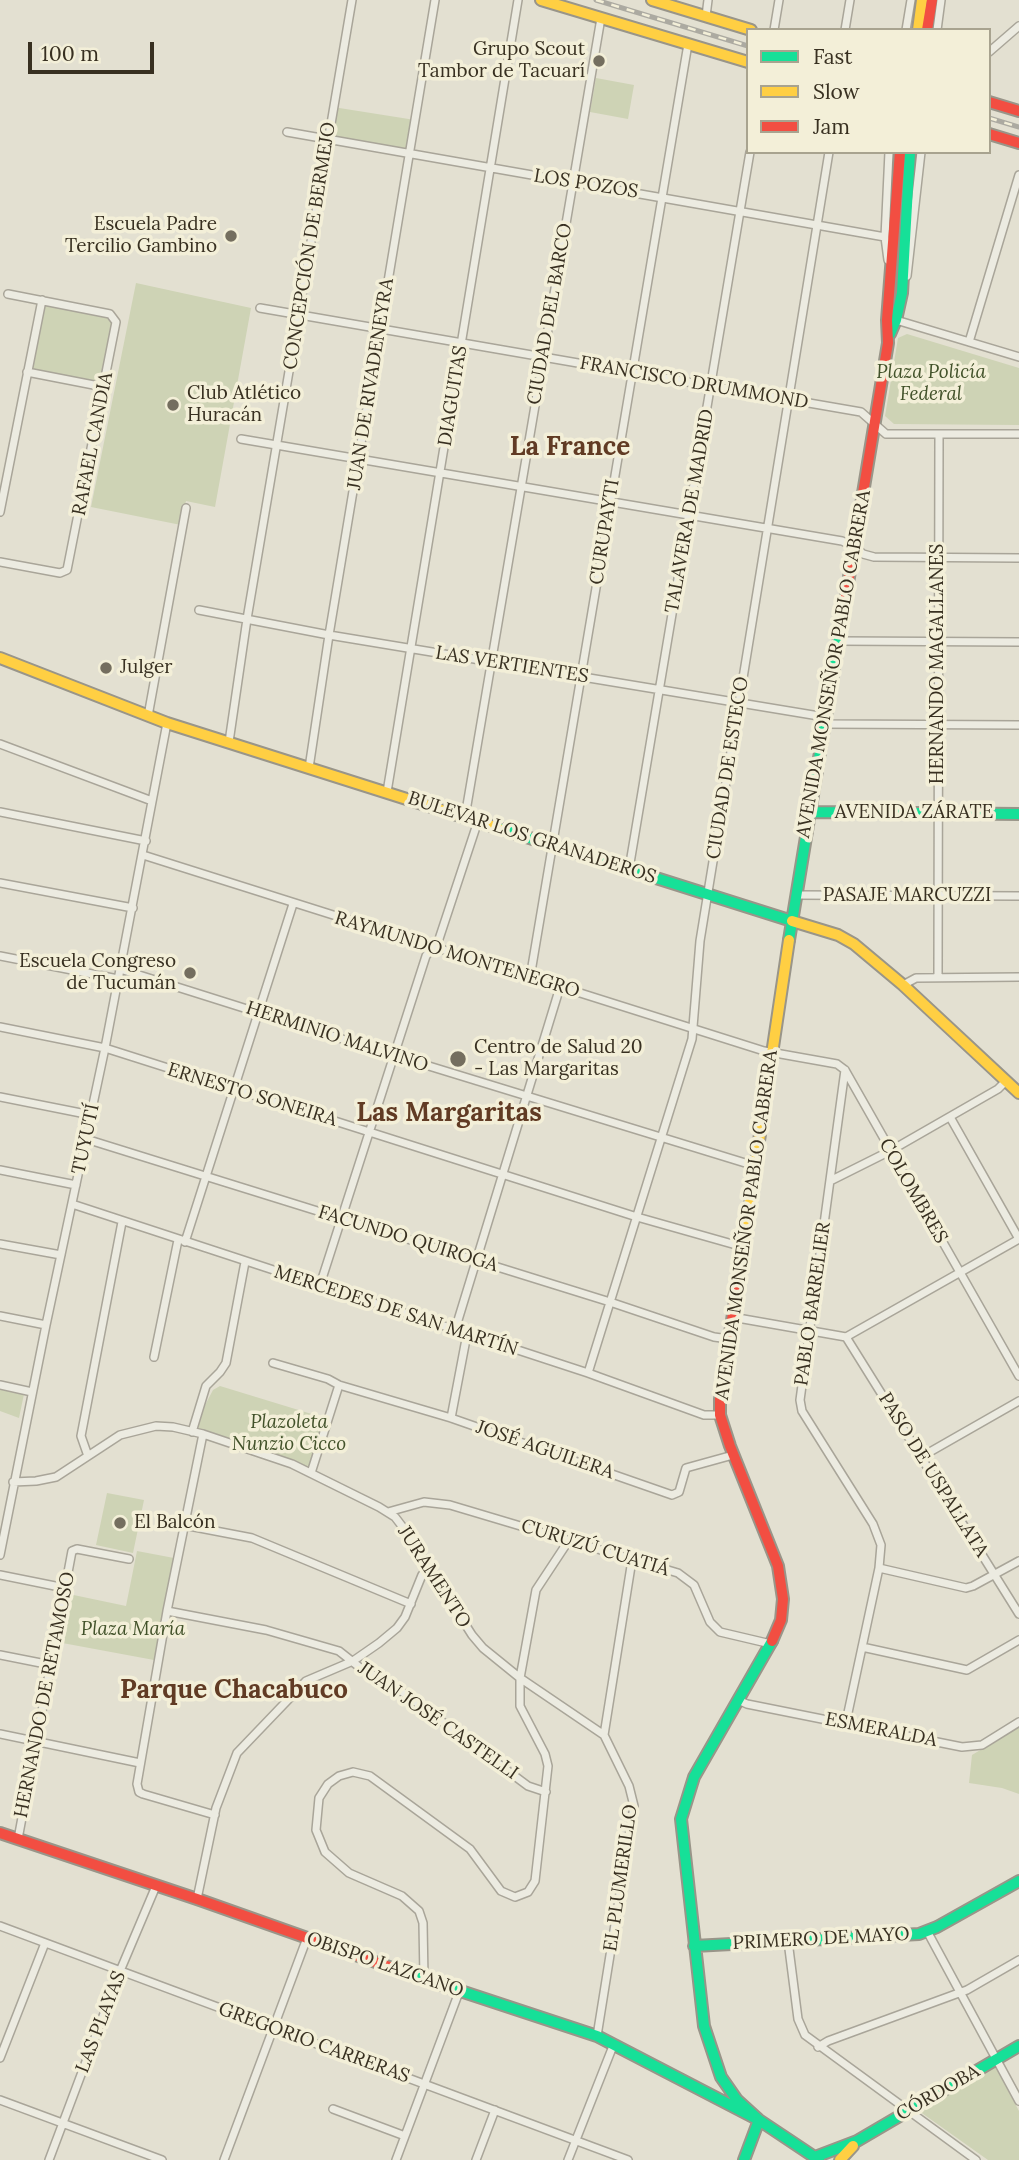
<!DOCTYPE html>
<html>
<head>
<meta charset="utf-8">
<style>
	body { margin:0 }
	#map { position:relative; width:1019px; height:2160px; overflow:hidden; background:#e3e0d1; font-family:Lora,serif }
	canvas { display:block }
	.legend { position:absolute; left:746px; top:28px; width:245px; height:126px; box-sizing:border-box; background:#f3efd8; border:2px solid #a8a38f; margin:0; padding:9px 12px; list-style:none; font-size:21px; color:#383021 }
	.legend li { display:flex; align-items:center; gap:14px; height:35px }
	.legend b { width:35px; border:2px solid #a8a38f }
	.scale { position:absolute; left:28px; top:42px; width:126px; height:32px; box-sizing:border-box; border:4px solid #383021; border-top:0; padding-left:9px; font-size:21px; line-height:24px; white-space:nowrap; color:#383021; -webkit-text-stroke:5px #f3efd8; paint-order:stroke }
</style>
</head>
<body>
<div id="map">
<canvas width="1019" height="2160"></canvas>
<ul class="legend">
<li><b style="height:9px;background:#16e098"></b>Fast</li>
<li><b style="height:9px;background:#ffcf43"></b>Slow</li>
<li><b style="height:9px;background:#f24e42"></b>Jam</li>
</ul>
<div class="scale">100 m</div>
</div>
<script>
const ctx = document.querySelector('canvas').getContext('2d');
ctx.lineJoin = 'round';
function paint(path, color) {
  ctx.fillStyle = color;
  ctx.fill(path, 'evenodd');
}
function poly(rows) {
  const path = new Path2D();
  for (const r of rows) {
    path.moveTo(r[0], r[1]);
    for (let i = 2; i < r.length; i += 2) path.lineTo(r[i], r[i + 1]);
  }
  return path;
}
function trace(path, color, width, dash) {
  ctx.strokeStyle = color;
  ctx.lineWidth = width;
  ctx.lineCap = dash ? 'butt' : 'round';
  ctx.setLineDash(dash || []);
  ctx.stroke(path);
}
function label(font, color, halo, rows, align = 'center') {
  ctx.font = font + ' Lora,serif';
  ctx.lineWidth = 7;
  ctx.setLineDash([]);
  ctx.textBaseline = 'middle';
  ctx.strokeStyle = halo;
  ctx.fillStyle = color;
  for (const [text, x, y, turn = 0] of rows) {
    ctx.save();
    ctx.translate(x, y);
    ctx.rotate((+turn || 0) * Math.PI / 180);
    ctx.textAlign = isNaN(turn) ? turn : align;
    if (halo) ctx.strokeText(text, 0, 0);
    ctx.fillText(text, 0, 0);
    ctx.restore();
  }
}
const green = poly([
	[596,78,634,85,628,119,590,112],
	[333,107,415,120,409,155,327,140],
	[136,283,251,308,215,507,186,501,181,525,91,507],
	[41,301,114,317,104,387,27,372],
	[907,334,1019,368,1019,425,894,424,885,416,898,338],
	[220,1386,328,1419,311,1469,198,1428,203,1409,213,1390],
	[0,1389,24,1394,19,1418,0,1411],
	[107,1493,144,1500,133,1553,96,1545],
	[137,1551,174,1558,154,1660,57,1642,64,1593,126,1606],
	[1019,1727,1019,1794,1002,1788,969,1783,972,1755],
	[995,2066,1019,2111,1019,2160,988,2160,919,2111]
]);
const street = poly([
	[706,16,708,0],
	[774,30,779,0],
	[845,30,850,0],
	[906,30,911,0],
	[937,30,941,0],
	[989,52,1019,26],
	[287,132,885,237],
	[888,260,885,237,889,152],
	[907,276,921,152],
	[260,308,861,412,886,434,1019,434],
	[896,320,1019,357],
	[969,342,1019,175],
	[27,372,104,387],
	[241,439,842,541,855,547,863,554,874,557,1019,558],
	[0,512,42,300],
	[0,562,60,573,67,570,116,322,110,314,8,294],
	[199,610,329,635,825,717],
	[838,641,1019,642],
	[148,716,186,508],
	[824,724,1019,725],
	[229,742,247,619,352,0],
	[0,744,152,801],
	[309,768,329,635,435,0],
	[387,792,518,0],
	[0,812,146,841],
	[465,817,601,18],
	[143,855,764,1051,837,1064,845,1070,1019,1376],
	[629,869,750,152],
	[0,883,133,908],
	[796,895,1019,896],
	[0,956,118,979],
	[120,969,393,1055,755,1166],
	[938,976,939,435],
	[530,978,688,44],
	[903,985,916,978,1019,977],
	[0,1027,105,1048,637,1217,743,1247],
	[845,1070,800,1400,802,1411,873,1524,881,1545,879,1568,846,1722],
	[0,1097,91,1115],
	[86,1139,610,1302,714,1337,729,1339],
	[0,1170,76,1185],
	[830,1181,890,1151,998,1089,1006,1081],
	[72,1204,588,1373,704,1415,720,1415],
	[185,1242,293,904],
	[0,1244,61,1255],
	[320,1285,426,956,439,939,478,821],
	[0,1316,46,1325],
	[732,1317,846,1337,1019,1239,950,1117],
	[455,1330,560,987],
	[846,1337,1019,1614],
	[154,1357,178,1240],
	[273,1363,328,1379,339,1385,451,1418,672,1495,679,1492,686,1468,733,1455],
	[588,1373,692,1039,700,941,829,152],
	[0,1385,32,1392],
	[451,1418,467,1334],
	[192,1432,206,1386,220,1372,226,1363,245,1262],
	[203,1434,167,1611,137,1784,139,1792,143,1794,215,1815],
	[88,1456,81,1436,122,1222],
	[921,1457,1019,1401],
	[311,1473,339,1385],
	[13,1482,36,1481,56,1477,120,1435,156,1426,173,1427,203,1434,292,1464,379,1507,395,1517,408,1534,472,1635,483,1648,520,1678,604,1735],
	[388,1512,424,1502,450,1505,678,1573,694,1585,710,1622,720,1632,771,1644],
	[184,1525,252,1538,411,1604],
	[0,1555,46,1325,105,1048,167,723],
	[879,1568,966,1588,973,1586,1019,1561],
	[0,1575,65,1588],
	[167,1611,266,1630,339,1651,363,1670,393,1685,528,1786,546,1792],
	[862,1647,967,1670,1019,1640],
	[0,1655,51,1665],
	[738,1700,747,1704,962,1747,982,1745,1019,1722],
	[0,1734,140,1763],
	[18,1839,72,1551,77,1549,129,1559],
	[197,1899,216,1808,237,1753,306,1681,353,1661,379,1643,397,1628,405,1617,422,1575,428,1567],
	[0,1926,628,2160],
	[927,1931,1019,2101],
	[788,1941,798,2019,805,2035,976,2160],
	[424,1978,423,1923,419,1911,402,1896,349,1873,325,1852,316,1830,319,1798,328,1784,339,1776,353,1772,370,1776,470,1849,501,1891,515,1897,528,1892,535,1881,548,1766,545,1754,520,1706,520,1678,536,1590,569,1540],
	[597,2036,634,1806,629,1786,604,1735,632,1560],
	[818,2047,828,2041,967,1990,1019,1960],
	[0,2058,45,1943],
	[0,2100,162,2160],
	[333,2109,405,2136],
	[49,2160,120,1971,156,1886],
	[224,2160,307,1938],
	[396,2160,459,1992],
	[476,2160,495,2110],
	[568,2160,613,2046]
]);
const fast = poly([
	[890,334,896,320,902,293,910,152],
	[809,812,1019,814],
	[498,828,792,921],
	[789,940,841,625],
	[772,1641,694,1777,681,1819,704,2026,721,2077,737,2100,759,2120,819,2160],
	[694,1946,919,1934,937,1927,1019,1881],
	[412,1975,597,2036,759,2120,744,2160],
	[815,2157,857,2141,1019,2046]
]);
const slow = poly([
	[541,0,748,62],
	[652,0,751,30],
	[918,30,922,0],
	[0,658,167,723,498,828],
	[792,921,838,935,854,944,903,985,1019,1093],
	[743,1248,789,940],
	[840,2160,853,2146]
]);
const jam = poly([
	[927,30,932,0],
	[989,102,1019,111],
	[989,134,1019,143],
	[841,625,888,343,887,320,900,152],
	[743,1248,720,1399,720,1415,730,1446,778,1566,783,1599,781,1620,772,1641],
	[0,1833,197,1899,412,1975]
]);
const rail = poly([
	[596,0,748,46],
	[989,118,1019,127]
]);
const markers = [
	[599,61,7,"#746e5f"],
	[231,236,7,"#746e5f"],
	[173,405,7,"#746e5f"],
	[106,668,7,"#746e5f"],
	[190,973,7,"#746e5f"],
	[458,1059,9,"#746e5f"],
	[120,1523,7,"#746e5f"]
];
const poiNames = [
	["Grupo Scout",585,50,"right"],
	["Tambor de Tacuarí",585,72,"right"],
	["Escuela Padre",217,225,"right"],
	["Tercilio Gambino",217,247,"right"],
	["Club Atlético",187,394],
	["Huracán",187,416],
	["Julger",120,668],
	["Escuela Congreso",176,962,"right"],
	["de Tucumán",176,984,"right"],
	["Centro de Salud 20",474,1048],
	["- Las Margaritas",474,1070],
	["El Balcón",134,1523]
];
const streetNames = [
	["LOS POZOS",586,184,9],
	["CONCEPCIÓN DE BERMEJO",310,246,-81],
	["CIUDAD DEL BARCO",550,314,-80],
	["FRANCISCO DRUMMOND",694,383,10],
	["JUAN DE RIVADENEYRA",371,384,-81],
	["DIAGUITAS",453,396,-81],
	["RAFAEL CANDIA",93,444,-79],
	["TALAVERA DE MADRID",690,511,-80],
	["CURUPAYTI",605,532,-81],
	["AVENIDA MONSEÑOR PABLO CABRERA",834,664,-80],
	["HERNANDO MAGALLANES",938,664,-90],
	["LAS VERTIENTES",512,665,9],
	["CIUDAD DE ESTECO",728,768,-81],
	["AVENIDA ZÁRATE",914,813],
	["BULEVAR LOS GRANADEROS",532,838,18],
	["PASAJE MARCUZZI",907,896],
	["RAYMUNDO MONTENEGRO",457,955,17],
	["HERMINIO MALVINO",337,1037,18],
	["ERNESTO SONEIRA",252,1095,17],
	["TUYUTÍ",86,1139,-78],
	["COLOMBRES",913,1191,60],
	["AVENIDA MONSEÑOR PABLO CABRERA",747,1225,-82],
	["FACUNDO QUIROGA",408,1239,17],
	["PABLO BARRELIER",813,1304,-82],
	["MERCEDES DE SAN MARTÍN",396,1311,18],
	["JOSÉ AGUILERA",545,1450,19],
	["PASO DE USPALLATA",933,1475,58],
	["CURUZÚ CUATIÁ",595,1548,17],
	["JURAMENTO",434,1577,57],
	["HERNANDO DE RETAMOSO",45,1695,-79],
	["JUAN JOSÉ CASTELLI",438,1721,35],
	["ESMERALDA",881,1730,11],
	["EL PLUMERILLO",621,1878,-82],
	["PRIMERO DE MAYO",821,1939,-3],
	["OBISPO LAZCANO",385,1965,19],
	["LAS PLAYAS",101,2022,-69],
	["GREGORIO CARRERAS",314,2043,20],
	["CÓRDOBA",938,2093,-30]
];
const parkNames = [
	["Plaza Policía",931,373],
	["Federal",931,395],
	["Plazoleta",289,1423],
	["Nunzio Cicco",289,1445],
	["Plaza María",133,1630]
];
const districtNames = [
	["La France",570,448],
	["Las Margaritas",449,1114],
	["Parque Chacabuco",234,1691]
];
paint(green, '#ced3b5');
trace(street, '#a9a599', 10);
trace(fast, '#999589', 14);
trace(slow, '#999589', 14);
trace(jam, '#999589', 14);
trace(street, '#ecebe1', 7);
trace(fast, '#16e098', 10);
trace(slow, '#ffcf43', 10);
trace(jam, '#f24e42', 10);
trace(rail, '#acaaa1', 5);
trace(rail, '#f3efd8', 2.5, [8]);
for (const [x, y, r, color] of markers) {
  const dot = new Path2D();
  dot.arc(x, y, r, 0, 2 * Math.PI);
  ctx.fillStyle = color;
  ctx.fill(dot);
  trace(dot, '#f3efd8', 2.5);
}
label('19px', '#383021', '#f3efd8', poiNames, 'left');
label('19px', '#383021', '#f3efd8', streetNames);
label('italic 19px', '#42522a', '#f3efd8', parkNames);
label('bold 26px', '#613b24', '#f3efd8', districtNames);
</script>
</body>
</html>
